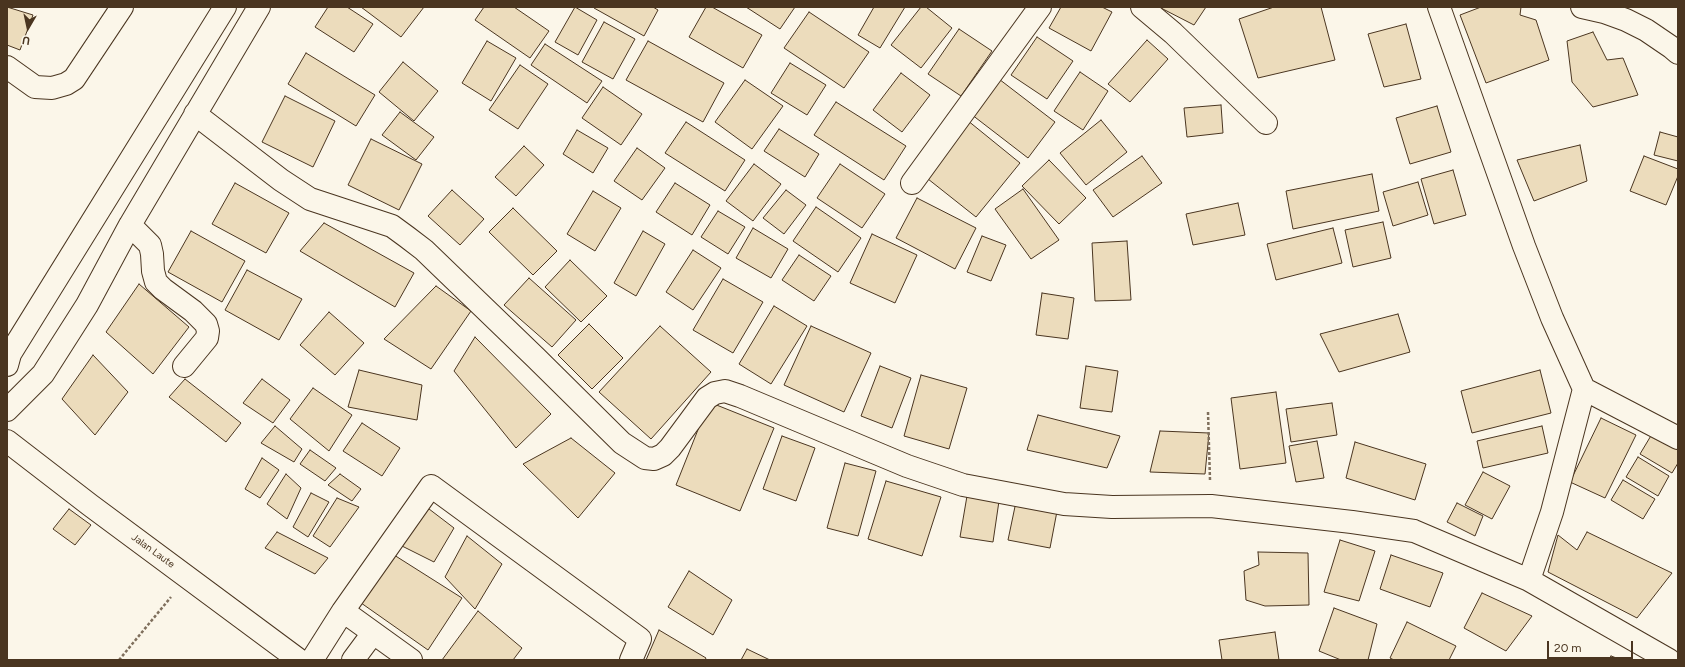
<!DOCTYPE html>
<html>
<head>
<meta charset="utf-8">
<style>
	body { margin:0 }
	#map { position:relative; width:1685px; height:667px; overflow:hidden; background:#fbf6e9; font-family:Figtree,sans-serif }
	canvas { display:block }
	.frame { position:absolute; inset:0; border:8px solid #4a3520; pointer-events:none }
	.north { position:absolute; left:8px; top:8px; width:40px; height:40px; -webkit-text-stroke:3px #fbf6e9; paint-order:stroke; rotate:189deg; font-size:11px; font-weight:700; line-height:16px; text-align:center; color:#4a3520 }
	.north::after { content:''; display:block; margin:auto; width:14px; height:18px; background:#4a3520; clip-path:polygon(50% 0,100% 100%,50% 72%,0 100%) }
	.scale { position:absolute; left:1547px; top:641px; width:86px; height:18px; box-sizing:border-box; border:2px solid #4a3520; border-top:0; padding-left:5px; font-size:12px; line-height:14px; white-space:nowrap; color:#4a3520; -webkit-text-stroke:3px #fbf6e9; paint-order:stroke }
</style>
</head>
<body>
<div id="map">
<canvas width="1685" height="667"></canvas>
<div class="frame"></div>
<div class="north">U</div>
<div class="scale">20 m</div>
</div>
<script>
const ctx = document.querySelector('canvas').getContext('2d');
ctx.lineJoin = 'round';
function paint(path, color) {
  ctx.fillStyle = color;
  ctx.fill(path, 'evenodd');
}
function poly(rows) {
  const path = new Path2D();
  for (const r of rows) {
    path.moveTo(r[0], r[1]);
    for (let i = 2; i < r.length; i += 2) path.lineTo(r[i], r[i + 1]);
  }
  return path;
}
function trace(path, color, width, dash) {
  ctx.strokeStyle = color;
  ctx.lineWidth = width;
  ctx.lineCap = dash ? 'butt' : 'round';
  ctx.setLineDash(dash || []);
  ctx.stroke(path);
}
function label(font, color, halo, rows, align = 'center') {
  ctx.font = font + ' Figtree,sans-serif';
  ctx.lineWidth = 3;
  ctx.setLineDash([]);
  ctx.textBaseline = 'middle';
  ctx.strokeStyle = halo;
  ctx.fillStyle = color;
  for (const [text, x, y, turn = 0] of rows) {
    ctx.save();
    ctx.translate(x, y);
    ctx.rotate((+turn || 0) * Math.PI / 180);
    ctx.textAlign = isNaN(turn) ? turn : align;
    if (halo) ctx.strokeText(text, 0, 0);
    ctx.fillText(text, 0, 0);
    ctx.restore();
  }
}
const building = poly([
	[7,7,33,15,20,50,7,45,7,7],
	[328,7,347,7,373,24,354,52,315,27,328,7],
	[361,7,424,7,401,37,361,7],
	[484,7,514,7,549,31,530,58,475,20,484,7],
	[575,7,597,20,578,55,555,42,575,7],
	[595,7,653,7,658,10,644,36,594,8,595,7],
	[706,7,712,7,762,35,743,68,689,37,706,7],
	[746,7,795,7,780,29,746,7],
	[874,7,905,7,880,48,858,35,874,7],
	[921,7,926,7,952,28,921,68,891,45,921,7],
	[1061,7,1102,7,1112,12,1091,51,1049,28,1061,7],
	[1159,7,1206,7,1194,25,1159,7],
	[1274,7,1321,7,1335,60,1258,78,1239,19,1274,7],
	[1481,7,1521,7,1520,15,1536,20,1549,60,1486,83,1460,15,1481,7],
	[809,12,869,52,844,88,784,48,809,12],
	[604,22,635,39,613,79,582,62,604,22],
	[1406,24,1421,79,1384,87,1368,34,1406,24],
	[959,29,992,51,961,96,928,74,959,29],
	[1593,32,1607,60,1623,58,1638,95,1593,107,1572,82,1567,41,1593,32],
	[1037,37,1073,61,1047,99,1011,75,1037,37],
	[1147,40,1168,59,1130,102,1108,84,1147,40],
	[487,41,516,58,491,101,462,83,487,41],
	[648,41,724,83,703,122,626,80,648,41],
	[545,44,602,81,587,103,531,65,545,44],
	[306,53,375,95,356,126,288,84,306,53],
	[403,62,438,91,414,121,379,92,403,62],
	[790,63,826,85,807,115,771,93,790,63],
	[520,65,548,84,518,129,489,110,520,65],
	[1080,72,1108,91,1083,130,1054,111,1080,72],
	[901,73,930,95,902,132,873,110,901,73],
	[995,76,1055,122,1028,158,967,111,995,76],
	[745,80,783,106,752,149,715,122,745,80],
	[603,87,642,114,621,145,582,118,603,87],
	[285,96,335,121,313,167,262,142,285,96],
	[836,102,906,146,884,180,814,135,836,102],
	[1221,105,1223,133,1187,137,1184,108,1221,105],
	[1437,106,1451,152,1410,164,1396,118,1437,106],
	[400,112,434,137,416,160,382,135,400,112],
	[967,120,1020,163,976,217,923,175,967,120],
	[1101,120,1127,152,1086,185,1060,153,1101,120],
	[686,122,745,160,725,191,665,153,686,122],
	[779,129,819,154,805,177,764,151,779,129],
	[577,130,608,148,593,173,563,154,577,130],
	[1660,132,1678,137,1678,161,1654,155,1660,132],
	[371,139,422,164,399,210,348,185,371,139],
	[1580,145,1587,181,1534,201,1517,160,1580,145],
	[524,146,544,165,516,196,495,177,524,146],
	[637,148,665,168,642,200,614,181,637,148],
	[1142,156,1162,183,1113,217,1093,190,1142,156],
	[1644,156,1678,169,1678,176,1666,205,1630,191,1644,156],
	[1049,160,1086,198,1059,224,1022,186,1049,160],
	[754,164,781,184,753,221,726,201,754,164],
	[840,164,885,194,862,228,817,198,840,164],
	[1453,170,1466,215,1434,224,1421,179,1453,170],
	[1372,174,1379,211,1293,229,1286,191,1372,174],
	[1418,182,1428,215,1393,226,1383,192,1418,182],
	[235,183,289,213,266,253,212,224,235,183],
	[675,183,710,205,692,235,656,212,675,183],
	[1023,189,1059,240,1031,259,995,209,1023,189],
	[452,190,484,219,460,245,428,216,452,190],
	[786,190,806,205,784,234,763,218,786,190],
	[593,191,621,208,595,251,567,234,593,191],
	[917,198,976,228,955,269,896,238,917,198],
	[1238,203,1245,235,1193,245,1186,214,1238,203],
	[816,207,861,238,838,272,793,241,816,207],
	[513,208,557,251,533,275,489,232,513,208],
	[718,211,745,227,728,254,701,237,718,211],
	[1383,222,1391,258,1353,267,1345,230,1383,222],
	[324,223,414,273,395,307,300,251,324,223],
	[753,228,788,249,771,278,736,258,753,228],
	[1333,228,1342,263,1276,280,1267,244,1333,228],
	[191,231,245,261,222,302,168,272,191,231],
	[643,231,665,244,636,296,614,283,643,231],
	[872,234,917,255,895,303,850,283,872,234],
	[982,236,1006,245,991,281,967,272,982,236],
	[1127,241,1131,300,1095,301,1092,243,1127,241],
	[693,250,721,268,693,310,666,292,693,250],
	[799,255,831,276,814,301,782,280,799,255],
	[570,260,607,296,581,322,545,287,570,260],
	[247,270,302,299,279,340,225,310,247,270],
	[529,278,576,320,552,347,504,305,529,278],
	[723,279,763,302,733,353,693,330,723,279],
	[139,284,189,327,153,374,106,332,139,284],
	[436,286,471,311,431,369,384,339,436,286],
	[1042,293,1074,298,1068,339,1036,335,1042,293],
	[774,306,807,326,771,384,739,364,774,306],
	[329,312,364,343,335,375,300,345,329,312],
	[1398,314,1410,352,1339,372,1320,334,1398,314],
	[589,324,623,358,592,389,558,355,589,324],
	[660,326,711,372,651,439,599,392,660,326],
	[811,326,871,353,844,412,784,385,811,326],
	[475,337,551,414,516,448,454,371,475,337],
	[93,355,128,392,95,435,62,399,93,355],
	[880,366,911,378,892,428,861,416,880,366],
	[1086,366,1118,371,1112,412,1080,408,1086,366],
	[359,370,422,385,417,420,348,407,359,370],
	[1540,370,1551,413,1472,433,1461,391,1540,370],
	[921,375,967,388,949,449,904,436,921,375],
	[185,379,241,423,226,442,169,397,185,379],
	[262,379,290,400,273,423,243,403,262,379],
	[313,388,352,415,329,451,290,419,313,388],
	[1276,392,1286,463,1240,469,1231,398,1276,392],
	[709,402,774,428,740,511,676,485,709,402],
	[1332,403,1337,435,1291,442,1286,409,1332,403],
	[1038,415,1120,436,1107,468,1027,450,1038,415],
	[1601,418,1636,435,1605,498,1570,482,1601,418],
	[362,423,400,448,382,476,343,451,362,423],
	[275,426,302,449,294,462,261,443,275,426],
	[1542,426,1548,453,1483,468,1477,441,1542,426],
	[1160,431,1209,433,1205,474,1150,472,1160,431],
	[1652,434,1678,450,1678,463,1672,473,1640,454,1652,434],
	[782,436,815,448,796,501,763,489,782,436],
	[571,438,615,473,578,518,523,464,571,438],
	[1317,441,1324,478,1296,482,1289,446,1317,441],
	[1355,442,1426,464,1415,500,1346,478,1355,442],
	[310,450,336,468,325,481,300,464,310,450],
	[1638,457,1669,476,1658,496,1626,477,1638,457],
	[262,458,279,470,260,498,245,489,262,458],
	[845,463,876,471,858,536,827,528,845,463],
	[1483,472,1510,486,1492,519,1465,505,1483,472],
	[286,474,301,488,287,519,267,504,286,474],
	[340,474,361,489,352,501,328,485,340,474],
	[1623,480,1655,499,1643,519,1611,500,1623,480],
	[886,481,941,497,922,556,868,539,886,481],
	[311,493,329,502,308,537,293,527,311,493],
	[412,496,454,528,434,562,386,538,412,496],
	[967,496,999,501,993,542,960,537,967,496],
	[1017,497,1058,506,1050,548,1008,540,1017,497],
	[337,498,359,507,330,547,313,536,337,498],
	[1457,503,1483,516,1475,536,1447,522,1457,503],
	[69,509,91,525,75,545,53,529,69,509],
	[277,532,328,558,315,574,265,548,277,532],
	[1587,532,1672,573,1637,618,1548,572,1558,535,1577,550,1587,532],
	[467,536,502,564,475,609,445,577,467,536],
	[1340,540,1375,551,1359,601,1324,592,1340,540],
	[383,548,462,598,428,650,354,598,383,548],
	[1258,552,1308,553,1309,605,1265,606,1246,600,1244,571,1259,565,1258,552],
	[1391,555,1443,573,1430,607,1380,589,1391,555],
	[689,571,732,600,713,635,668,607,689,571],
	[1482,593,1532,616,1506,651,1464,628,1482,593],
	[1334,608,1377,624,1368,660,1341,660,1319,651,1334,608],
	[478,611,522,648,513,660,442,660,478,611],
	[1407,622,1456,646,1449,660,1394,660,1390,658,1407,622],
	[659,630,706,658,705,660,646,660,659,630],
	[1275,632,1279,660,1222,660,1219,640,1275,632],
	[747,649,770,660,741,660,747,649],
	[1611,656,1622,660,1608,660,1611,656]
]);
const path = poly([
	[1208,412,1210,480],
	[119,660,171,597]
]);
const minor = poly([
	[1142,7,1173,33,1266,123],
	[1439,7,1524,246,1552,318,1584,389,1678,438],
	[1582,7,1604,12,1626,20,1646,30,1671,47,1678,53],
	[7,67,35,87,52,88,66,84,74,79,122,7],
	[195,114,281,180,310,199,392,226,407,237,424,250,536,358,622,443,645,458,654,459,663,455,670,448,707,398,715,393,725,391,740,396,907,466,963,485,1064,504,1112,507,1211,506,1352,522,1414,531,1529,580],
	[912,183,1040,7],
	[130,225,150,245,152,254,153,271,156,282,163,289,193,311,206,324,208,331,207,338,184,366],
	[7,365,10,354,225,7],
	[1584,389,1552,512,1529,580,1669,660],
	[7,410,43,374,87,305,130,225,259,7],
	[7,441,90,505,299,660],
	[343,611,411,660],
	[312,660,343,611,431,486,640,639,631,660],
	[353,660,373,633]
]);
const streetNames = [
	["Jalan Laute",153,551,36]
];
paint(building, '#ecdcbc');
trace(building, '#4a3520', 1);
trace(minor, '#4a3520', 24);
trace(path, '#7f6f5c', 2.5, [3, 2]);
trace(minor, '#fbf6e9', 22);
label('10px', '#4a3520', '#fbf6e9', streetNames);
</script>
</body>
</html>
